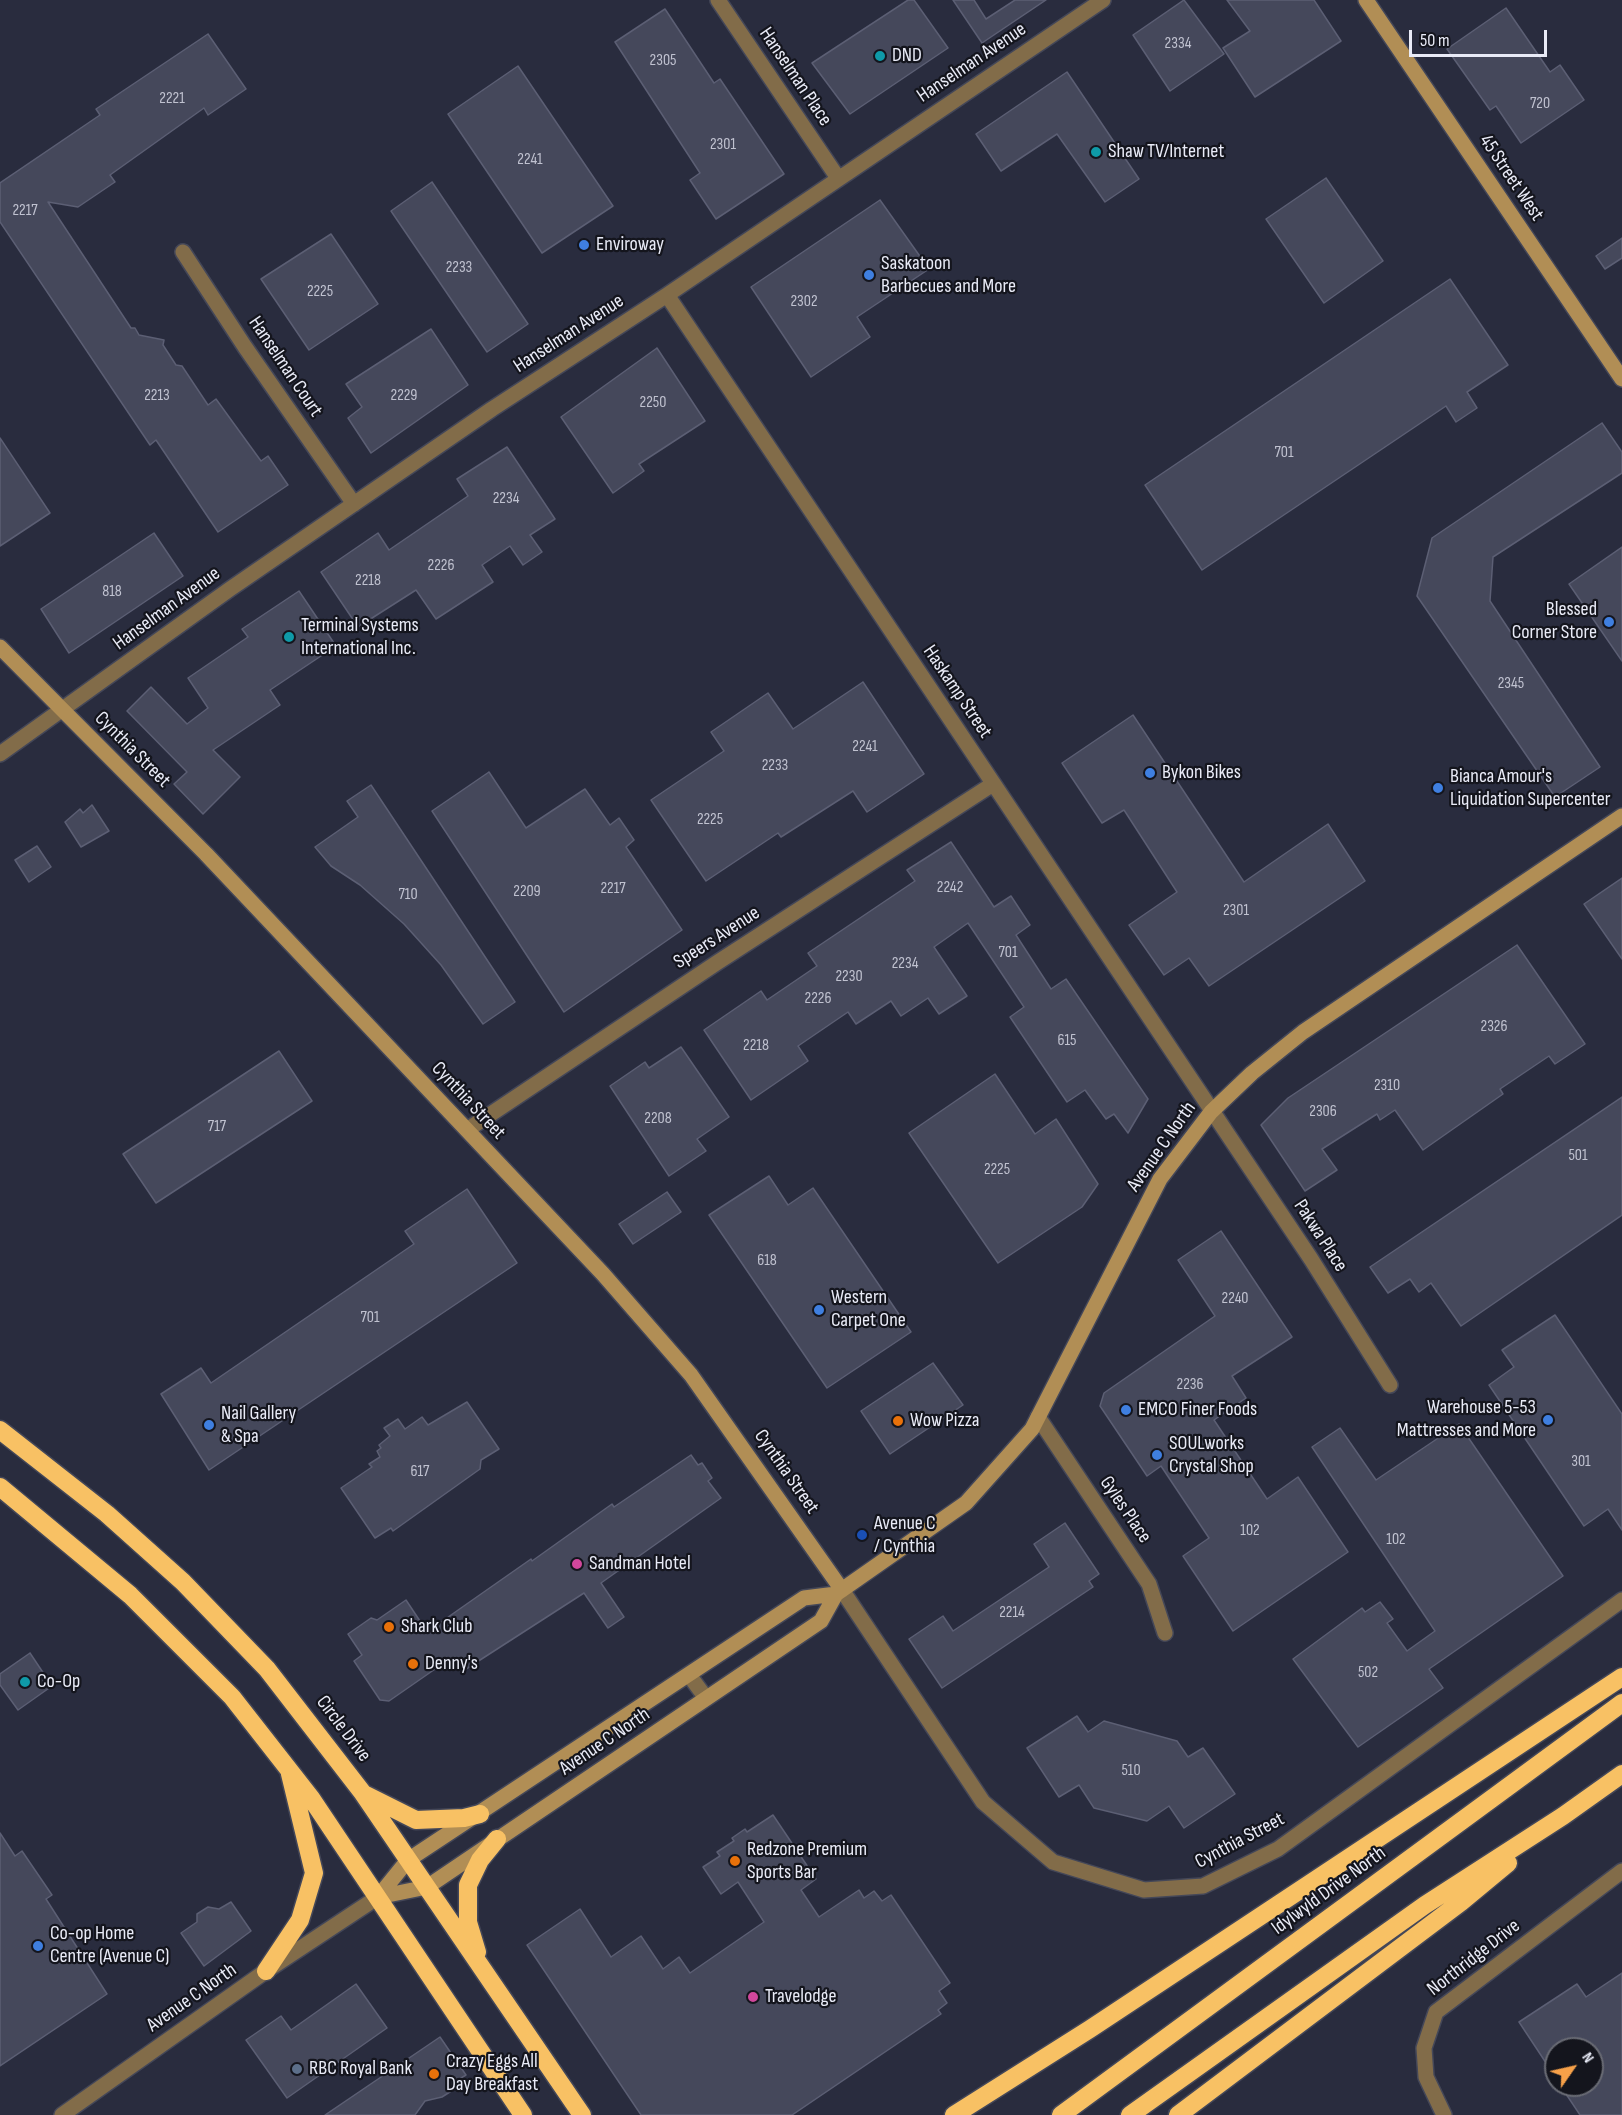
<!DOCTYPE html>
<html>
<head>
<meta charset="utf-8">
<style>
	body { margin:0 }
	#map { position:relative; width:1622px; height:2115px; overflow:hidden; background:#292c3e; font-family:"Sofia Sans Condensed",sans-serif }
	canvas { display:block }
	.north { position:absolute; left:1544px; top:2037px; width:60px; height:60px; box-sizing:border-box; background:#14151d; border:2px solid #696b74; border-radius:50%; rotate:56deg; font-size:16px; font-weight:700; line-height:24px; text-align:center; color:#e9ebf7 }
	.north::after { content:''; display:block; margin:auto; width:21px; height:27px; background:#f7a149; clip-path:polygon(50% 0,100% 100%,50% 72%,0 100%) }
	.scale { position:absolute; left:1409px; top:30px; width:138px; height:27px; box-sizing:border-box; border:3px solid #e9ebf7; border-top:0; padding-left:8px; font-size:18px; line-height:21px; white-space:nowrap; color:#e9ebf7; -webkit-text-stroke:4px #14151d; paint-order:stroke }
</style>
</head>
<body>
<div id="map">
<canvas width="1622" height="2115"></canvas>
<div class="north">N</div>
<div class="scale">50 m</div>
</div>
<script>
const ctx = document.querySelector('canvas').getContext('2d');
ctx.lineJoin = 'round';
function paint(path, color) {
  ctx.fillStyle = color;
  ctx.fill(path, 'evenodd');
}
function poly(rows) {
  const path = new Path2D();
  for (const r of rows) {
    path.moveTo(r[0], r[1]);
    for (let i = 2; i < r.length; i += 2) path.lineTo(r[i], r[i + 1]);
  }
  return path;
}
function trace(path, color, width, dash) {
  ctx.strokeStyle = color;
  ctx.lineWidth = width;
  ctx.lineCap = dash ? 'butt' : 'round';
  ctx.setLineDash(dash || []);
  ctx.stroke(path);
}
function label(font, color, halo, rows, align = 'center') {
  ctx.font = font + ' "Sofia Sans Condensed",sans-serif';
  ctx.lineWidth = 4.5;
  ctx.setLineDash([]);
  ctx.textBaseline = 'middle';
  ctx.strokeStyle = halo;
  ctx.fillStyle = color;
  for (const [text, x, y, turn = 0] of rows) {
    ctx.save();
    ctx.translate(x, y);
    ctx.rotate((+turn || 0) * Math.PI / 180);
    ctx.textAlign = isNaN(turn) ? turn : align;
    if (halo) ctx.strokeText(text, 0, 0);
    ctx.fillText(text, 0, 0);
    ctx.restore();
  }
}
const building = poly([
	[908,0,914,0,948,48,850,114,812,63,908,0],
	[953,0,974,0,986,19,1015,0,1046,0,982,43,953,0],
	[1184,0,1224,54,1170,91,1133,35,1184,0],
	[1227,0,1314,0,1341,41,1255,97,1223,48,1250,31,1227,0],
	[1506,8,1550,72,1560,65,1584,100,1521,143,1496,106,1490,110,1447,49,1506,8],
	[665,9,714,83,720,79,784,174,716,219,690,180,700,173,615,42,665,9],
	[208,34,246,89,208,115,204,108,110,175,115,182,78,207,48,202,131,328,135,328,139,335,164,340,163,345,176,365,182,366,208,405,216,399,261,461,268,456,288,485,218,532,156,440,150,445,0,222,0,183,100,115,96,109,208,34],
	[518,66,613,206,542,253,448,114,518,66],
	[1067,72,1139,179,1105,202,1057,134,1001,171,976,134,1067,72],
	[1326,178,1383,261,1324,303,1266,219,1326,178],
	[432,182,528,324,487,352,391,211,432,182],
	[880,200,929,269,857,317,870,337,811,377,751,287,880,200],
	[331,234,378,304,309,350,261,279,331,234],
	[1622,238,1622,258,1605,269,1596,256,1622,238],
	[1450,279,1508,365,1467,392,1477,408,1456,422,1446,406,1202,570,1145,485,1450,279],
	[431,329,468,385,371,453,348,418,362,407,346,384,431,329],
	[657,348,705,421,639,464,644,471,613,493,561,417,657,348],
	[1602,423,1622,452,1622,473,1493,557,1490,601,1600,767,1555,797,1417,596,1432,538,1602,423],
	[0,438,50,513,0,546,0,438],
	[507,447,555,519,530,535,542,552,523,565,510,546,482,565,493,582,436,619,416,590,358,627,321,572,378,533,389,550,468,496,457,479,507,447],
	[154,533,183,576,69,653,41,609,154,533],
	[1622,547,1622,661,1569,584,1622,547],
	[299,591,336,646,270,690,280,705,213,750,240,777,203,814,174,784,187,772,127,711,151,687,187,724,208,708,188,678,248,637,242,629,299,591],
	[863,682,924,774,867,812,853,791,781,837,778,833,706,881,651,800,724,751,711,732,768,693,793,729,863,682],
	[1133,715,1244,882,1328,824,1365,881,1209,986,1189,958,1164,975,1129,925,1177,892,1124,810,1102,823,1062,763,1133,715],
	[489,772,526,828,585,789,610,825,619,818,634,840,626,847,682,930,564,1012,432,811,489,772],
	[371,785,515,1002,483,1024,441,965,404,924,360,885,331,866,315,847,358,817,347,801,371,785],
	[92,805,109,831,81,847,65,822,80,809,83,813,92,805],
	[951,842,994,907,1011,896,1030,925,1016,935,1051,989,1066,979,1148,1099,1128,1133,1114,1114,1106,1119,1085,1090,1067,1102,1010,1017,1024,1007,968,923,934,947,967,996,939,1014,928,998,901,1016,891,1001,856,1024,848,1012,798,1046,808,1061,751,1100,704,1030,761,991,767,1000,817,966,808,953,915,881,907,870,951,842],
	[37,846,51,867,29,882,15,860,37,846],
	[1622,878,1622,959,1584,904,1622,878],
	[1517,945,1585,1044,1555,1064,1549,1056,1500,1089,1503,1094,1423,1150,1395,1110,1380,1120,1377,1114,1322,1149,1337,1170,1305,1191,1261,1125,1288,1098,1517,945],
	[681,1047,729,1117,697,1139,706,1151,669,1176,610,1086,645,1062,649,1068,681,1047],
	[279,1051,312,1101,156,1203,123,1154,279,1051],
	[995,1074,1035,1134,1056,1119,1098,1184,1082,1207,998,1263,909,1133,995,1074],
	[1622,1097,1622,1215,1461,1326,1431,1283,1419,1292,1410,1279,1388,1293,1370,1267,1622,1097],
	[769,1176,788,1205,813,1188,911,1332,827,1388,709,1215,769,1176],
	[467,1189,517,1263,209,1470,161,1394,201,1368,211,1383,414,1244,405,1231,467,1189],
	[667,1192,681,1212,633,1244,619,1224,667,1192],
	[1221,1231,1292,1337,1232,1376,1246,1398,1214,1420,1267,1499,1298,1477,1348,1552,1233,1631,1183,1556,1209,1538,1161,1466,1147,1476,1100,1406,1104,1393,1215,1316,1178,1260,1221,1231],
	[1555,1315,1622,1414,1622,1530,1608,1509,1584,1526,1489,1385,1514,1367,1502,1350,1555,1315],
	[933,1363,963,1405,890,1454,861,1411,933,1363],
	[467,1402,499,1449,481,1460,480,1469,393,1531,391,1528,375,1538,341,1488,372,1467,369,1464,380,1457,377,1451,381,1448,379,1445,390,1436,384,1428,398,1419,405,1429,422,1417,428,1425,467,1402],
	[1459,1424,1563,1576,1429,1669,1443,1688,1358,1747,1293,1659,1362,1608,1365,1612,1380,1602,1393,1619,1387,1623,1407,1651,1435,1631,1312,1447,1340,1428,1376,1480,1459,1424],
	[691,1455,698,1465,702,1463,712,1478,708,1481,721,1498,601,1583,624,1617,608,1628,584,1593,463,1671,451,1658,389,1701,380,1700,354,1661,362,1655,348,1634,371,1618,377,1620,406,1600,422,1624,426,1622,431,1629,531,1559,532,1561,612,1504,614,1507,691,1455],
	[1065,1523,1099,1574,1089,1581,1093,1587,942,1688,909,1639,943,1616,953,1631,1049,1567,1034,1544,1065,1523],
	[30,1653,52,1686,18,1710,0,1685,0,1674,30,1653],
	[1077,1716,1088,1732,1104,1721,1177,1741,1188,1757,1203,1748,1235,1794,1184,1828,1169,1806,1147,1821,1094,1808,1079,1785,1059,1797,1027,1748,1077,1716],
	[773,1815,816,1879,801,1890,819,1917,859,1890,864,1898,874,1891,882,1901,891,1895,950,1983,939,1991,947,2003,938,2010,941,2014,792,2115,641,2115,527,1945,580,1909,611,1957,641,1936,663,1969,679,1957,690,1973,764,1922,738,1882,721,1894,703,1867,720,1856,717,1852,734,1841,732,1838,745,1829,747,1832,773,1815],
	[0,1833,15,1856,22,1851,52,1895,46,1899,107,1994,0,2066,0,1833],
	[231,1902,251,1931,204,1966,181,1933,197,1922,197,1914,208,1907,219,1909,231,1902],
	[1622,1973,1622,2115,1580,2115,1560,2085,1592,2085,1592,2049,1556,2049,1556,2078,1519,2022,1577,1984,1586,1997,1622,1973],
	[356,1984,387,2028,287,2098,246,2040,281,2016,291,2030,356,1984],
	[440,2037,466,2075,458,2080,453,2090,442,2097,425,2101,415,2115,325,2115,440,2037]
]);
const street = poly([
	[718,0,838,178],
	[183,252,245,347,354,504],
	[667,295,1311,1259,1390,1385],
	[0,754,230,589,492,409,667,295,1103,0],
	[467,1130,718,962,993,784],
	[1038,1417,1149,1584,1165,1633],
	[842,1590,983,1802,1053,1862,1144,1890,1203,1886,1278,1849,1622,1600],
	[689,1675,706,1698],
	[62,2115,266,1971,378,1897],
	[1444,2115,1426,2077,1424,2048,1436,2012,1622,1871]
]);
const secondary = poly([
	[1366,0,1622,379],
	[0,647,206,854,603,1274,691,1375,842,1590],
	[378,1897,427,1887,821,1621,836,1594,966,1503,1032,1429,1160,1179,1211,1112,1252,1073,1303,1032,1622,816],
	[378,1897,408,1860,804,1598,836,1594]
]);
const highway = poly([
	[0,1430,107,1514,183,1582,267,1669,362,1792,582,2115],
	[0,1487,130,1595,232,1697,311,1798,523,2115],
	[366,1795,416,1820,464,1818,480,1814],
	[477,1952,468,1922,468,1885,480,1860,497,1839],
	[266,1971,300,1920,314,1873,290,1774],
	[954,2115,1090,2029,1622,1677],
	[1061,2115,1622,1703],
	[1130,2115,1425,1905,1563,1816,1622,1774],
	[1178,2115,1461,1902,1508,1863]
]);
const markers = [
	[880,56,6,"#0f9aa8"],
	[1096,152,6,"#0f9aa8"],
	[584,245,6,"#3f7fe0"],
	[869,275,6,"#3f7fe0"],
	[1609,622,6,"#3f7fe0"],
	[289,637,6,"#0f9aa8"],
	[1150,773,6,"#3f7fe0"],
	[1438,788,6,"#3f7fe0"],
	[819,1310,6,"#3f7fe0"],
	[1126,1410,6,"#3f7fe0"],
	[1548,1420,6,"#3f7fe0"],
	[898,1421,6,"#e8710a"],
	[209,1425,6,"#3f7fe0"],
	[1157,1455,6,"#3f7fe0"],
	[862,1535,6,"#1a4fb4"],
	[577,1564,6,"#d1479c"],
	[389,1627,6,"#e8710a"],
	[413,1664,6,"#e8710a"],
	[25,1682,6,"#0f9aa8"],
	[735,1861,6,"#e8710a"],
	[38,1946,6,"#3f7fe0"],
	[753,1997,6,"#d1479c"],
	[297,2069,6,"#5c6f8a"],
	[434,2074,6,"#e8710a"]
];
const numberNames = [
	["2334",1178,44],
	["2305",663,61],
	["2221",172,99],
	["720",1540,104],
	["2301",723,145],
	["2241",530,160],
	["2217",25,211],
	["2233",459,268],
	["2225",320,292],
	["2302",804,302],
	["2213",157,396],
	["2229",404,396],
	["2250",653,403],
	["701",1284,453],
	["2234",506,499],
	["2226",441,566],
	["2218",368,581],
	["818",112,592],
	["2345",1511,684],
	["2241",865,747],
	["2233",775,766],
	["2225",710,820],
	["2242",950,888],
	["2217",613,889],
	["2209",527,892],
	["710",408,895],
	["2301",1236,911],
	["701",1008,953],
	["2234",905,964],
	["2230",849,977],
	["2226",818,999],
	["2326",1494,1027],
	["615",1067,1041],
	["2218",756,1046],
	["2310",1387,1086],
	["2306",1323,1112],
	["2208",658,1119],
	["717",217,1127],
	["501",1578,1156],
	["2225",997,1170],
	["618",767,1261],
	["2240",1235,1299],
	["701",370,1318],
	["2236",1190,1385],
	["301",1581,1462],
	["617",420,1472],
	["102",1250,1531],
	["102",1396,1540],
	["2214",1012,1613],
	["502",1368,1673],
	["510",1131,1771]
];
const poiNames = [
	["DND",892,56],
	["Shaw TV/Internet",1108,152],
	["Enviroway",596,245],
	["Saskatoon",881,264],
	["Barbecues and More",881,287],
	["Blessed",1597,610,"right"],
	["Corner Store",1597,633,"right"],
	["Terminal Systems",301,626],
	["International Inc.",301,649],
	["Bykon Bikes",1162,773],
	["Bianca Amour's",1450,777],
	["Liquidation Supercenter",1450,800],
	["Western",831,1298],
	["Carpet One",831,1321],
	["Warehouse 5-53",1536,1408,"right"],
	["Mattresses and More",1536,1431,"right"],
	["EMCO Finer Foods",1138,1410],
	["Nail Gallery",221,1414],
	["& Spa",221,1437],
	["Wow Pizza",910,1421],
	["SOULworks",1169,1444],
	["Crystal Shop",1169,1467],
	["Avenue C",874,1524],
	["/ Cynthia",874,1547],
	["Sandman Hotel",589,1564],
	["Shark Club",401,1627],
	["Denny's",425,1664],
	["Co-Op",37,1682],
	["Redzone Premium",747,1850],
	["Sports Bar",747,1873],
	["Co-op Home",50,1934],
	["Centre (Avenue C)",50,1957],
	["Travelodge",765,1997],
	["Crazy Eggs All",446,2062],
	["Day Breakfast",446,2085],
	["RBC Royal Bank",309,2069]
];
const streetNames = [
	["Hanselman Avenue",972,63,-34],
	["Hanselman Place",795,77,56],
	["45 Street West",1511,178,56],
	["Hanselman Avenue",569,334,-33],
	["Hanselman Court",285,367,56],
	["Hanselman Avenue",167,609,-36],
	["Haskamp Street",957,692,56],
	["Cynthia Street",132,750,45],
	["Speers Avenue",717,938,-33],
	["Cynthia Street",468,1101,47],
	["Avenue C North",1162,1147,-55],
	["Pakwa Place",1320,1236,57],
	["Cynthia Street",786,1472,55],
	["Gyles Place",1125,1510,56],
	["Circle Drive",343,1729,53],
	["Avenue C North",605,1742,-34],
	["Cynthia Street",1240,1841,-28],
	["Idylwyld Drive North",1329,1891,-36],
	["Northridge Drive",1474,1958,-38],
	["Avenue C North",192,1998,-35]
];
paint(building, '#45485b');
trace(building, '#5c5f74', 1.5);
trace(street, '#444758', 18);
trace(secondary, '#444758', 18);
trace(highway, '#444758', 21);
trace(street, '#826c49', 15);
trace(secondary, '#b18e55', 15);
trace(highway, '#f8c164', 18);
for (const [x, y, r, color] of markers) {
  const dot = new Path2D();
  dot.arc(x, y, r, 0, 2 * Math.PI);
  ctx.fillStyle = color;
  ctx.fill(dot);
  trace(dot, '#14151d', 2);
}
label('16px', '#c0c2d0', null, numberNames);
label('20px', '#e9ebf7', '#14151d', poiNames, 'left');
label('20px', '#e9ebf7', '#14151d', streetNames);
</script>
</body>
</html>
